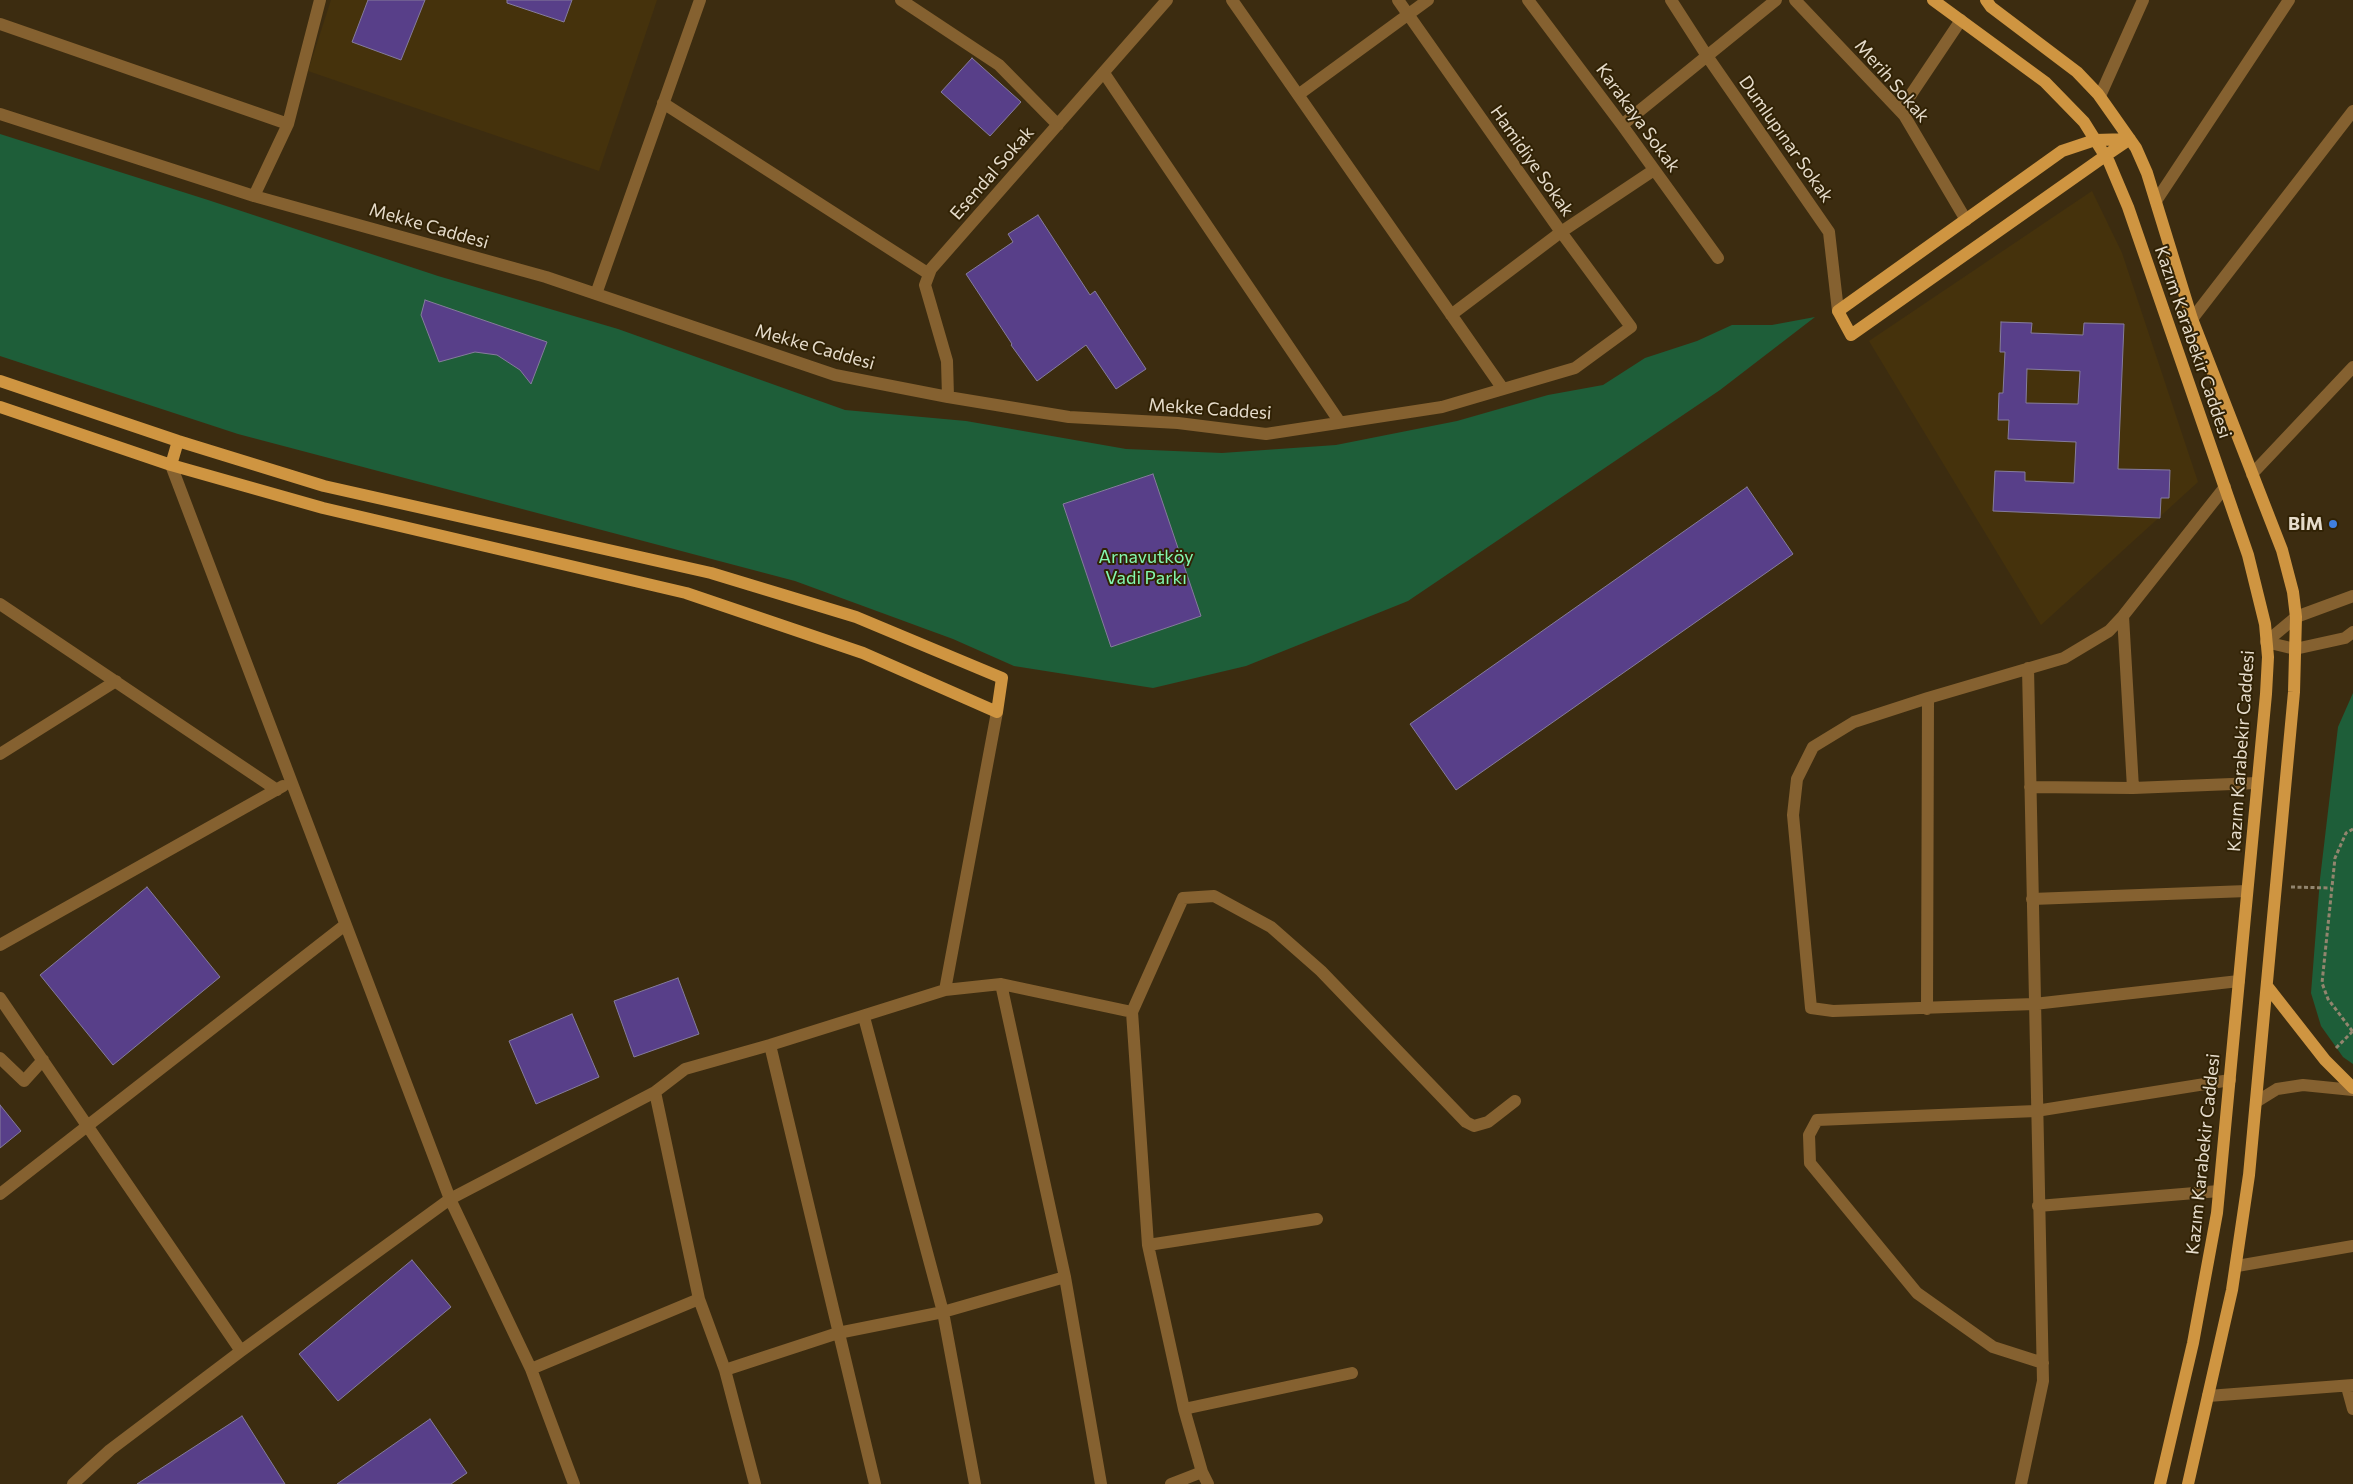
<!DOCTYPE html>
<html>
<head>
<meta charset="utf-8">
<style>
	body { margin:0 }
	canvas { display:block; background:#3c2c10 }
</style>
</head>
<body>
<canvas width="2353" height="1484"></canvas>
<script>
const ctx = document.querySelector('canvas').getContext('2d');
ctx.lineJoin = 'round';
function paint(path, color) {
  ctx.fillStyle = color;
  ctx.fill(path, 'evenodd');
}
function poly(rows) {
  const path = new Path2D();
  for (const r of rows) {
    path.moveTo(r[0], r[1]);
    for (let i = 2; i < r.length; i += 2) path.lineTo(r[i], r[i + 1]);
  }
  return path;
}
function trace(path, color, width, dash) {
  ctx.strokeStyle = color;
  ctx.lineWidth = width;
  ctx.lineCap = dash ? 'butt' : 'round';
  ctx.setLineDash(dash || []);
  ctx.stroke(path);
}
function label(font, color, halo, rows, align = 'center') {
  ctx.font = font + ' Commissioner,sans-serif';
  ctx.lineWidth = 4;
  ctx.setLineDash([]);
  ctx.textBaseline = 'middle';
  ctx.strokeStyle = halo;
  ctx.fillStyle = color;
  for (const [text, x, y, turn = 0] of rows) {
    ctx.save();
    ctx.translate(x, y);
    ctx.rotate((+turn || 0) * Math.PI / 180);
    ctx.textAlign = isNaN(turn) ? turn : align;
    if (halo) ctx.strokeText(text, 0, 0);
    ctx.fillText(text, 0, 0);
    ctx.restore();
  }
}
const built = poly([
	[331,0,657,0,599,171,308,71],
	[2092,191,2122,253,2198,482,2041,625,1869,341]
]);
const green = poly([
	[0,134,208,200,438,276,618,329,845,410,966,421,1126,449,1222,453,1336,445,1457,421,1548,395,1603,385,1645,358,1697,341,1732,325,1772,325,1815,317,1720,390,1408,601,1246,666,1153,688,1014,666,953,639,795,581,238,434,0,356],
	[2353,693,2353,1064,2343,1057,2321,1026,2311,993,2320,879,2338,727]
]);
const building = poly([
	[368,0,425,0,401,60,352,42,368,0],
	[507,0,572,0,564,22,507,3,507,0],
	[972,58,1021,102,990,136,941,92,972,58],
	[1038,215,1090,295,1095,291,1146,369,1116,389,1086,345,1037,381,1011,345,1012,344,966,274,1013,242,1008,234,1038,215],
	[425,300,547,342,531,384,520,370,497,355,475,352,439,362,421,315,425,300],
	[2001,322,2032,323,2031,333,2083,335,2084,323,2124,324,2118,469,2170,470,2169,498,2161,498,2160,518,1993,511,1995,471,2025,472,2025,481,2074,483,2076,442,2008,439,2009,420,1998,420,1999,393,2003,393,2005,352,2000,352,2001,322],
	[2027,369,2080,371,2078,404,2026,403,2027,369],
	[1153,474,1201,616,1111,647,1063,504,1153,474],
	[1747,487,1793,554,1456,790,1410,724,1747,487],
	[147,887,220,977,113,1065,40,975,147,887],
	[678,978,699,1034,634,1057,614,1001,678,978],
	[572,1014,599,1077,536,1104,509,1041,572,1014],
	[0,1105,21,1131,0,1148,0,1105],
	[412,1260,451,1307,338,1401,299,1354,412,1260],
	[242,1416,285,1484,137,1484,242,1416],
	[430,1419,467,1473,451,1484,337,1484,430,1419]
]);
const path = poly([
	[2353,829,2346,833,2335,858,2322,983,2328,999,2353,1032],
	[2291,887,2331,888],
	[2336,1048,2353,1031]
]);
const minor = poly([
	[901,0,999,65,1058,125],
	[1232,0,1503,389],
	[1528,0,1622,125,1718,258],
	[1671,0,1707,56,1829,232,1838,311],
	[1795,0,1904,115,1966,220],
	[0,24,288,124],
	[1104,73,1339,421],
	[1298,95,1428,0],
	[2100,96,2143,0],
	[663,103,929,274],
	[1900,111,1961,20],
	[0,114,254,196,546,277,835,375,948,397,1069,417,1178,423,1266,434,1442,407,1575,368,1631,327,1561,232,1398,0],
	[1622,125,1776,0],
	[254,196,288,124,320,0],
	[2156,201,2289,0],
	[596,294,700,0],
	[1451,315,1561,232,1654,170],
	[2192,319,2353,111],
	[948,397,947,361,925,285,931,269,1167,0],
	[171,465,450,1199,531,1369,574,1484],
	[2252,474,2353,367],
	[2225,487,2123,616,2109,631,2064,658,1928,698,1854,722,1813,747,1797,779,1793,815,1811,1008,1833,1011,2034,1004,2239,981],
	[0,604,277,790],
	[2123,616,2133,788],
	[2266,642,2296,617,2353,596],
	[2266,642,2295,649,2345,638,2353,632],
	[0,754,116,681],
	[2030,787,2133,788,2257,783],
	[2032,899,2247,891],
	[0,945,283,786],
	[1001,984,1065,1277,1101,1484],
	[945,990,997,712],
	[0,998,241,1351],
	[1927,1009,1928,698],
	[1132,1012,1183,898,1214,896,1271,927,1321,971,1466,1122,1474,1126,1488,1122,1515,1101],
	[864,1017,943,1312,975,1484],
	[770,1045,875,1484],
	[0,1058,24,1081,43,1060],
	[655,1092,699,1299,725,1370,755,1484],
	[2256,1102,2277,1089,2303,1085,2353,1090],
	[0,1194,345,925],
	[2038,1206,2219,1191],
	[1148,1245,1317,1219],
	[2237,1266,2353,1246],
	[2043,1363,1993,1347,1917,1293,1810,1163,1809,1135,1817,1120,2036,1111,2230,1080],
	[531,1369,699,1299],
	[725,1370,838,1333,943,1312,1065,1277],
	[2347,1387,2353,1409],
	[2208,1396,2353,1385],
	[1184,1409,1352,1373],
	[73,1484,110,1450,241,1351,450,1199,655,1092,685,1069,770,1045,945,990,1001,984,1132,1012,1148,1245,1184,1409,1202,1472,1208,1484],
	[1171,1484,1202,1472],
	[2021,1484,2043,1381,2028,668]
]);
const major = poly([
	[1933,0,2045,82,2084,122,2109,162,2128,207,2248,555,2265,624,2268,657,2266,694,2217,1213,2193,1343,2160,1484],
	[1986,0,1991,7,2077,72,2098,94,2136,148,2147,173,2192,319,2282,550,2293,592,2296,617,2294,692,2249,1175,2232,1290,2188,1484],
	[2130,139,2105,156,1851,335,1838,311,2062,151,2095,140,2130,139],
	[0,381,178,441,324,486,711,573,856,617,1002,678,997,712,863,653,686,593,323,508,171,465,0,407],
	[171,465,178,441],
	[2267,986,2325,1060,2353,1088]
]);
const markers = [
	[2333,524,5,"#3f7fe0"]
];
const streetNames = [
	["Merih Sokak",1892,81,49],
	["Karakaya Sokak",1638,118,54],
	["Dumlupınar Sokak",1786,139,55],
	["Hamidiye Sokak",1532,161,55],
	["Esendal Sokak",992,173,-49],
	["Mekke Caddesi",429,226,16],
	["Kazım Karabekir Caddesi",2193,342,71],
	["Mekke Caddesi",815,347,16],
	["Mekke Caddesi",1210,409,4],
	["Kazım Karabekir Caddesi",2241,751,-86],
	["Kazım Karabekir Caddesi",2203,1154,-84]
];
const poiNames = [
	["BİM",2323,524]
];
const parkNames = [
	["Arnavutköy",1146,557],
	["Vadi Parkı",1146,578]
];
paint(built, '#45320c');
paint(green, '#1e5e39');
paint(building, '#583f89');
trace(building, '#857c9c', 1);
trace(path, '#92856e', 3, [4, 2.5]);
trace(minor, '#856130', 12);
trace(major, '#cf9541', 12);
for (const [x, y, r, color] of markers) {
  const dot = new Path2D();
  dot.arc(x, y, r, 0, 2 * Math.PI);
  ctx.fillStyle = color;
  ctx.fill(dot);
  trace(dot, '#312205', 2);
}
label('18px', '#e6dccb', '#312205', streetNames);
label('bold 18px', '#e6dccb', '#312205', poiNames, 'right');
label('18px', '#84f9b0', '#312205', parkNames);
</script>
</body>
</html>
